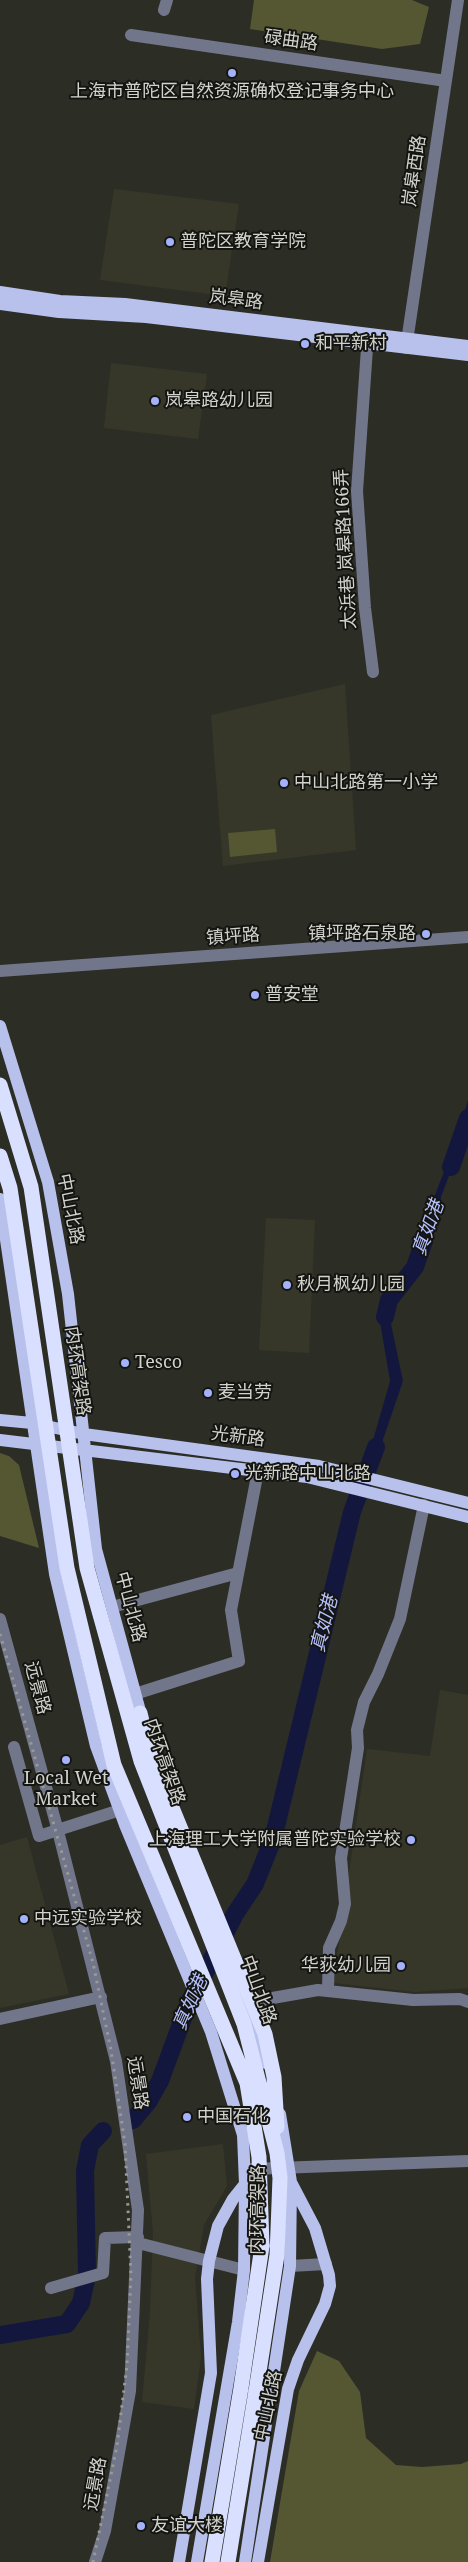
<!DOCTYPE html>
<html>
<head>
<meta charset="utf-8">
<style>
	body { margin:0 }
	canvas { display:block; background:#2c2d25 }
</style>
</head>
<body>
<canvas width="468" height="2562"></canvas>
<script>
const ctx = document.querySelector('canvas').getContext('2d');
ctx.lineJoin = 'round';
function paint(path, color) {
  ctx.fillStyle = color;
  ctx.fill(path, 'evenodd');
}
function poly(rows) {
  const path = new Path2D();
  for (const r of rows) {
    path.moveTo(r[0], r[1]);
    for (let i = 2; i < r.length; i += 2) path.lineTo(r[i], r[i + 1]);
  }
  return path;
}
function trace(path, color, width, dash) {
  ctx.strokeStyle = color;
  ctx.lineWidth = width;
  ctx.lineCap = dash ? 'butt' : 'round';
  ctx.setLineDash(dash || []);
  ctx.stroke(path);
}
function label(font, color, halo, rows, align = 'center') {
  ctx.font = font + ' "Noto Serif","Noto Sans SC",serif';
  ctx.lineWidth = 4;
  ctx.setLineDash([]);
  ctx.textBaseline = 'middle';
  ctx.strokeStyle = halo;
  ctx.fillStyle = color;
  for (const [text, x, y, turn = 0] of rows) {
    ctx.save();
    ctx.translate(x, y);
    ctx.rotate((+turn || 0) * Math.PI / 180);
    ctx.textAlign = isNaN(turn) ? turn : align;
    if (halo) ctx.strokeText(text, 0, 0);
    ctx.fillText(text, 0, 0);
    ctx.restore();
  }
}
const built = poly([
	[114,189,239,204,225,296,100,280],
	[111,363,207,374,198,439,104,428],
	[345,684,356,850,223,866,211,715],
	[266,1218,315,1220,309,1353,259,1350],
	[440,1690,468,1695,468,1988,415,1992,333,1983,367,1749,430,1756],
	[27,1837,69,1994,0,2008,0,1845],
	[223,2144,227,2186,204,2225,195,2277,201,2357,194,2409,142,2402,150,2313,153,2232,146,2154]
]);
const green = poly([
	[254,0,412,0,429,7,420,44,382,49,250,29],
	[275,829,277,852,230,857,228,833],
	[0,1453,9,1456,19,1465,39,1548,0,1536],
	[317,2351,339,2361,360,2392,366,2438,396,2465,422,2467,461,2464,468,2461,468,2562,270,2562,299,2391]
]);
const water = poly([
	[468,1100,468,1118,460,1147,416,1263,393,1294,390,1319,403,1381,373,1469,365,1468,390,1381,379,1316,383,1296,408,1263,455,1144]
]);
const river = poly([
	[451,1167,468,1118],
	[385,1317,389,1300,415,1267,424,1241],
	[133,2120,148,2102,160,2081,188,2005,235,1914,255,1884,273,1839,352,1512,376,1447],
	[0,2335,67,2324,81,2303,87,2275,85,2171,90,2145,103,2131]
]);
const minor = poly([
	[164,10,167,0],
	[131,35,446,81],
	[368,334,357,491,365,608,373,672],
	[406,348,458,0],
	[0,971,468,937],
	[112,1607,238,1573],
	[0,1619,58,1831,116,2061,138,2210,130,2391,105,2531,95,2562],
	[135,1694,239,1661,231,1610,258,1471],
	[14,1747,39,1836,120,1810],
	[328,1990,329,1948,341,1921,345,1904,341,1858,358,1748,357,1730,364,1702,378,1674,400,1619,424,1505],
	[244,2003,318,1990,413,2000,460,1999,468,2002],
	[0,2019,101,1997],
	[251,2169,468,2161],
	[138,2243,244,2270],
	[290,2266,326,2264],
	[51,2288,103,2273,105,2238,138,2237]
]);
const major = poly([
	[0,292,60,301,125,304,468,346],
	[0,304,59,312,146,317,468,355],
	[0,1026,48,1182,68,1294,96,1549,143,1722],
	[0,1199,55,1574,96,1746,125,1825,211,2032,243,2135,245,2184,244,2270,238,2322,197,2562],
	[0,1420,32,1423,84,1434,319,1466,468,1503],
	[0,1440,307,1477,468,1517],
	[238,1986,266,2063],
	[179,2562,211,2373,207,2279,209,2261,218,2226,233,2199,245,2184],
	[245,2562,290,2266,291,2182,280,2114],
	[258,2562,288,2389,298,2360,325,2304,330,2286,329,2275,315,2228,292,2184]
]);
const highway = poly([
	[140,1713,150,1754],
	[212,2562,241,2388,262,2246],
	[228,2562,256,2391]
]);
const rail = poly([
	[0,1634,93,1963,111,2050,125,2144,131,2275,127,2365,117,2446,93,2562]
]);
const highwayBridge = poly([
	[0,1085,31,1187,87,1568,141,1761,244,2024,277,2153,280,2178,277,2255,256,2391],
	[0,1156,10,1188,67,1568,114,1765,247,2083,259,2157,262,2246],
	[150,1754,265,2034,274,2077,277,2127]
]);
const markers = [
	[232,73,5,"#a4b2fc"],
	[170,242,5,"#a4b2fc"],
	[305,344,5,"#a4b2fc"],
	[155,401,5,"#a4b2fc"],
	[284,783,5,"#a4b2fc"],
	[426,934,5,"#a4b2fc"],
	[255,995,5,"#a4b2fc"],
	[287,1285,5,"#a4b2fc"],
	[125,1363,5,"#a4b2fc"],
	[208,1393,5,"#a4b2fc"],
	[235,1474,5,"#a4b2fc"],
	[66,1760,5,"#a4b2fc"],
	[411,1840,5,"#a4b2fc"],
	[24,1919,5,"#a4b2fc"],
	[401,1966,5,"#a4b2fc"],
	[187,2117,5,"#a4b2fc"],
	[141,2526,5,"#a4b2fc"]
];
const streetNames = [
	["碌曲路",291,41,8],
	["岚皋西路",415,171,-82],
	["岚皋路",236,300,7],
	["太浜巷 岚皋路166弄",346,549,-93],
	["镇坪路",233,937,-4],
	["中山北路",70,1209,79],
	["内环高架路",77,1371,82],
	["光新路",238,1437,7],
	["中山北路",130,1607,75],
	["远景路",37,1688,75],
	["内环高架路",164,1762,71],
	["中山北路",258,1990,70],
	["远景路",137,2083,81],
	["内环高架路",258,2210,-89],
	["中山北路",269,2406,-78],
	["远景路",96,2484,-80]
];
const poiNames = [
	["上海市普陀区自然资源确权登记事务中心",232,92,"center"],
	["普陀区教育学院",180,242],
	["和平新村",315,344],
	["岚皋路幼儿园",165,401],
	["中山北路第一小学",294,783],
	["镇坪路石泉路",416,934,"right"],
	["普安堂",265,995],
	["秋月枫幼儿园",297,1285],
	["Tesco",135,1363],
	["麦当劳",218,1393],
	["光新路中山北路",245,1474],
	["Local Wet",66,1779,"center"],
	["Market",66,1800,"center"],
	["上海理工大学附属普陀实验学校",401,1840,"right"],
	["中远实验学校",34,1919],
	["华荻幼儿园",391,1966,"right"],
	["中国石化",197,2117],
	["友谊大楼",151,2526]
];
const waterNames = [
	["真如港",429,1228,-70],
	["真如港",325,1624,-76],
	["真如港",191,2003,-66]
];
paint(built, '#363729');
paint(green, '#555632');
paint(water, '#14173d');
trace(river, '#14173d', 18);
trace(minor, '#72768b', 12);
trace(major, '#b8c1ec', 12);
trace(highway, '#d9e0ff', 15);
trace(rail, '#9a9a94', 3, [2.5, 5]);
trace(highwayBridge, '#d9e0ff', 15);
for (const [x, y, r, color] of markers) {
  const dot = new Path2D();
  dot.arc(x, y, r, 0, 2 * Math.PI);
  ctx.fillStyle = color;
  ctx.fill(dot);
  trace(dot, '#141511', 2);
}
label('18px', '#d2d2cd', '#141511', streetNames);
label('18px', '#d2d2cd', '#141511', poiNames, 'left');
label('italic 19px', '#b6c1fb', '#141511', waterNames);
</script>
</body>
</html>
